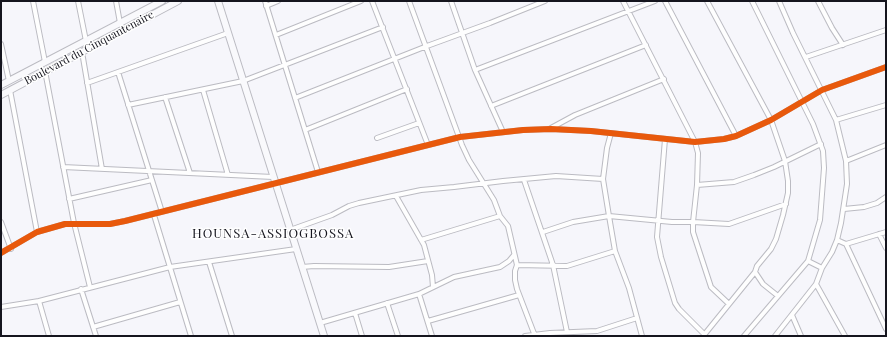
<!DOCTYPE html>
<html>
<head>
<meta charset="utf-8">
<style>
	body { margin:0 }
	#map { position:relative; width:887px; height:337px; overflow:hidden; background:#f6f6fb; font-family:"Playfair Display",serif }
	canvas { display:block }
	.frame { position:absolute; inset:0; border:2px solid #15151e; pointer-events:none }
</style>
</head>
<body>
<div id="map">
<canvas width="887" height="337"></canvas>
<div class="frame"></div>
</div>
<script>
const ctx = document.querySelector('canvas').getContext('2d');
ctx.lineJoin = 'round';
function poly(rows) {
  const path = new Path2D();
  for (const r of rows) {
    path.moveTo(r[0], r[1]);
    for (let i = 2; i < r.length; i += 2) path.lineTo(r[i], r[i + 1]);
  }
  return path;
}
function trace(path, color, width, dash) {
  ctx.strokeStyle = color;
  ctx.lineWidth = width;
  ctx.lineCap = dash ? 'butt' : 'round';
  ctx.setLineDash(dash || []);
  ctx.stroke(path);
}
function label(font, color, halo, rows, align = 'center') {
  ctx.font = font + ' "Playfair Display",serif';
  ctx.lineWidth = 3;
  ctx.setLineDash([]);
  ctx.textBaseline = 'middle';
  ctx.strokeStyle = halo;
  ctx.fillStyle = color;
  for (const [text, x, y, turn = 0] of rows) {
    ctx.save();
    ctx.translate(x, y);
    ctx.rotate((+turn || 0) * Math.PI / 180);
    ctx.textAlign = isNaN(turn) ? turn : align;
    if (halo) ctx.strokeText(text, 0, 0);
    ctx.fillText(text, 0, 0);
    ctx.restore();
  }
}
const street = poly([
	[33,1,45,62],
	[78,1,86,41],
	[116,1,120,23],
	[265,1,318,172],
	[372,1,428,145],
	[409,1,462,145,469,160,494,200,500,216,508,226,517,265,515,271,515,280,517,289,535,336],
	[451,1,475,70,503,132],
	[623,1,695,142,698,153,697,185,693,222,693,232,711,287,729,304],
	[665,1,736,136],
	[707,1,771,120,785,161,788,181,788,193,783,215,776,239,771,249,757,266,755,272,763,284,778,296],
	[818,1,832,28,843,45],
	[266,6,278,1],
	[276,35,361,1],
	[1,44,9,81],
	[82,52,102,169],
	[806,57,886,30],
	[475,70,655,1],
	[45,71,74,223,90,287],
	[118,72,162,212],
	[87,83,228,33],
	[10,90,37,232],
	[203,90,228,175],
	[165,97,190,173],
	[295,98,427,46,490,23,545,1],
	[128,105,243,81,383,27],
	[491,106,646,45],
	[836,120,886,105],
	[551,128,575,115,664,79],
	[305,130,407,89],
	[611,133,607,148,603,179,609,216,615,251,629,288,642,336],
	[377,138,419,123],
	[665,139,657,237,661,257,675,303,679,309,704,334],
	[846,161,886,145],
	[63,167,273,177],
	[524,180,553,265,567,332],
	[697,185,734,182,754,175,774,167,821,144],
	[396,196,424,245,432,275,433,287],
	[69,199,152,180],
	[844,209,864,207,877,203,886,197],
	[154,215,191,336],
	[1,222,11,249],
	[290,230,332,215,349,206,359,203,421,190,454,187,503,181,556,176,603,179],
	[543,232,573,222,609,216,672,222,693,222,729,224,786,204],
	[879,234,886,248],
	[421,240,500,216],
	[837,240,846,244,886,232],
	[846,244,886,329],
	[1,253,37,232,65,224,110,224,125,221,460,137,523,130,551,129,591,131,695,142,724,139,736,136,771,120,822,90,886,67],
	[808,261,822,268],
	[209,262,232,336],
	[517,265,567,266,615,251],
	[302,267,314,266,389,267,428,261],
	[816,284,845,336],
	[81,289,96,336],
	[419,294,432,336],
	[39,301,49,336],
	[387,303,398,336],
	[1,307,39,301,170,267,296,249],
	[355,313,362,336],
	[792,315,801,336],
	[428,321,519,295],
	[320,323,419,294,454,277,500,267,509,261,514,255],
	[93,327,180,302],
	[704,335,755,272],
	[525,336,550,333,597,331,637,318],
	[744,336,808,261,820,220,824,168,823,151,813,124,752,1],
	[775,336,816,284,822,268,832,252,837,240,841,223,847,184,846,161,836,120,793,33,779,1]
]);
const secondary = poly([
	[218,1,324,336],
	[1,85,162,1],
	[1,95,178,1]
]);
const cycleway = poly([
	[1,253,37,232,65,224,110,224,125,221,460,137,523,130,551,129,591,131,695,142,724,139,736,136,771,120,822,90,886,67]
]);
const streetNames = [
	["Boulevard du Cinquantenaire",89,48,-28]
];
const quarterNames = [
	["HOUNSA-ASSIOGBOSSA",273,234]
];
trace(street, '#bbbbc2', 6);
trace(secondary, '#bbbbc2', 8);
trace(street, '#fefefe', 4);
trace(secondary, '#f9f9fc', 6);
trace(cycleway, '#e8590c', 6);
label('11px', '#15151e', '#fff', streetNames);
ctx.letterSpacing = '1px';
label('13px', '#15151e', '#fff', quarterNames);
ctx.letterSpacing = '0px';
</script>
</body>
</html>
